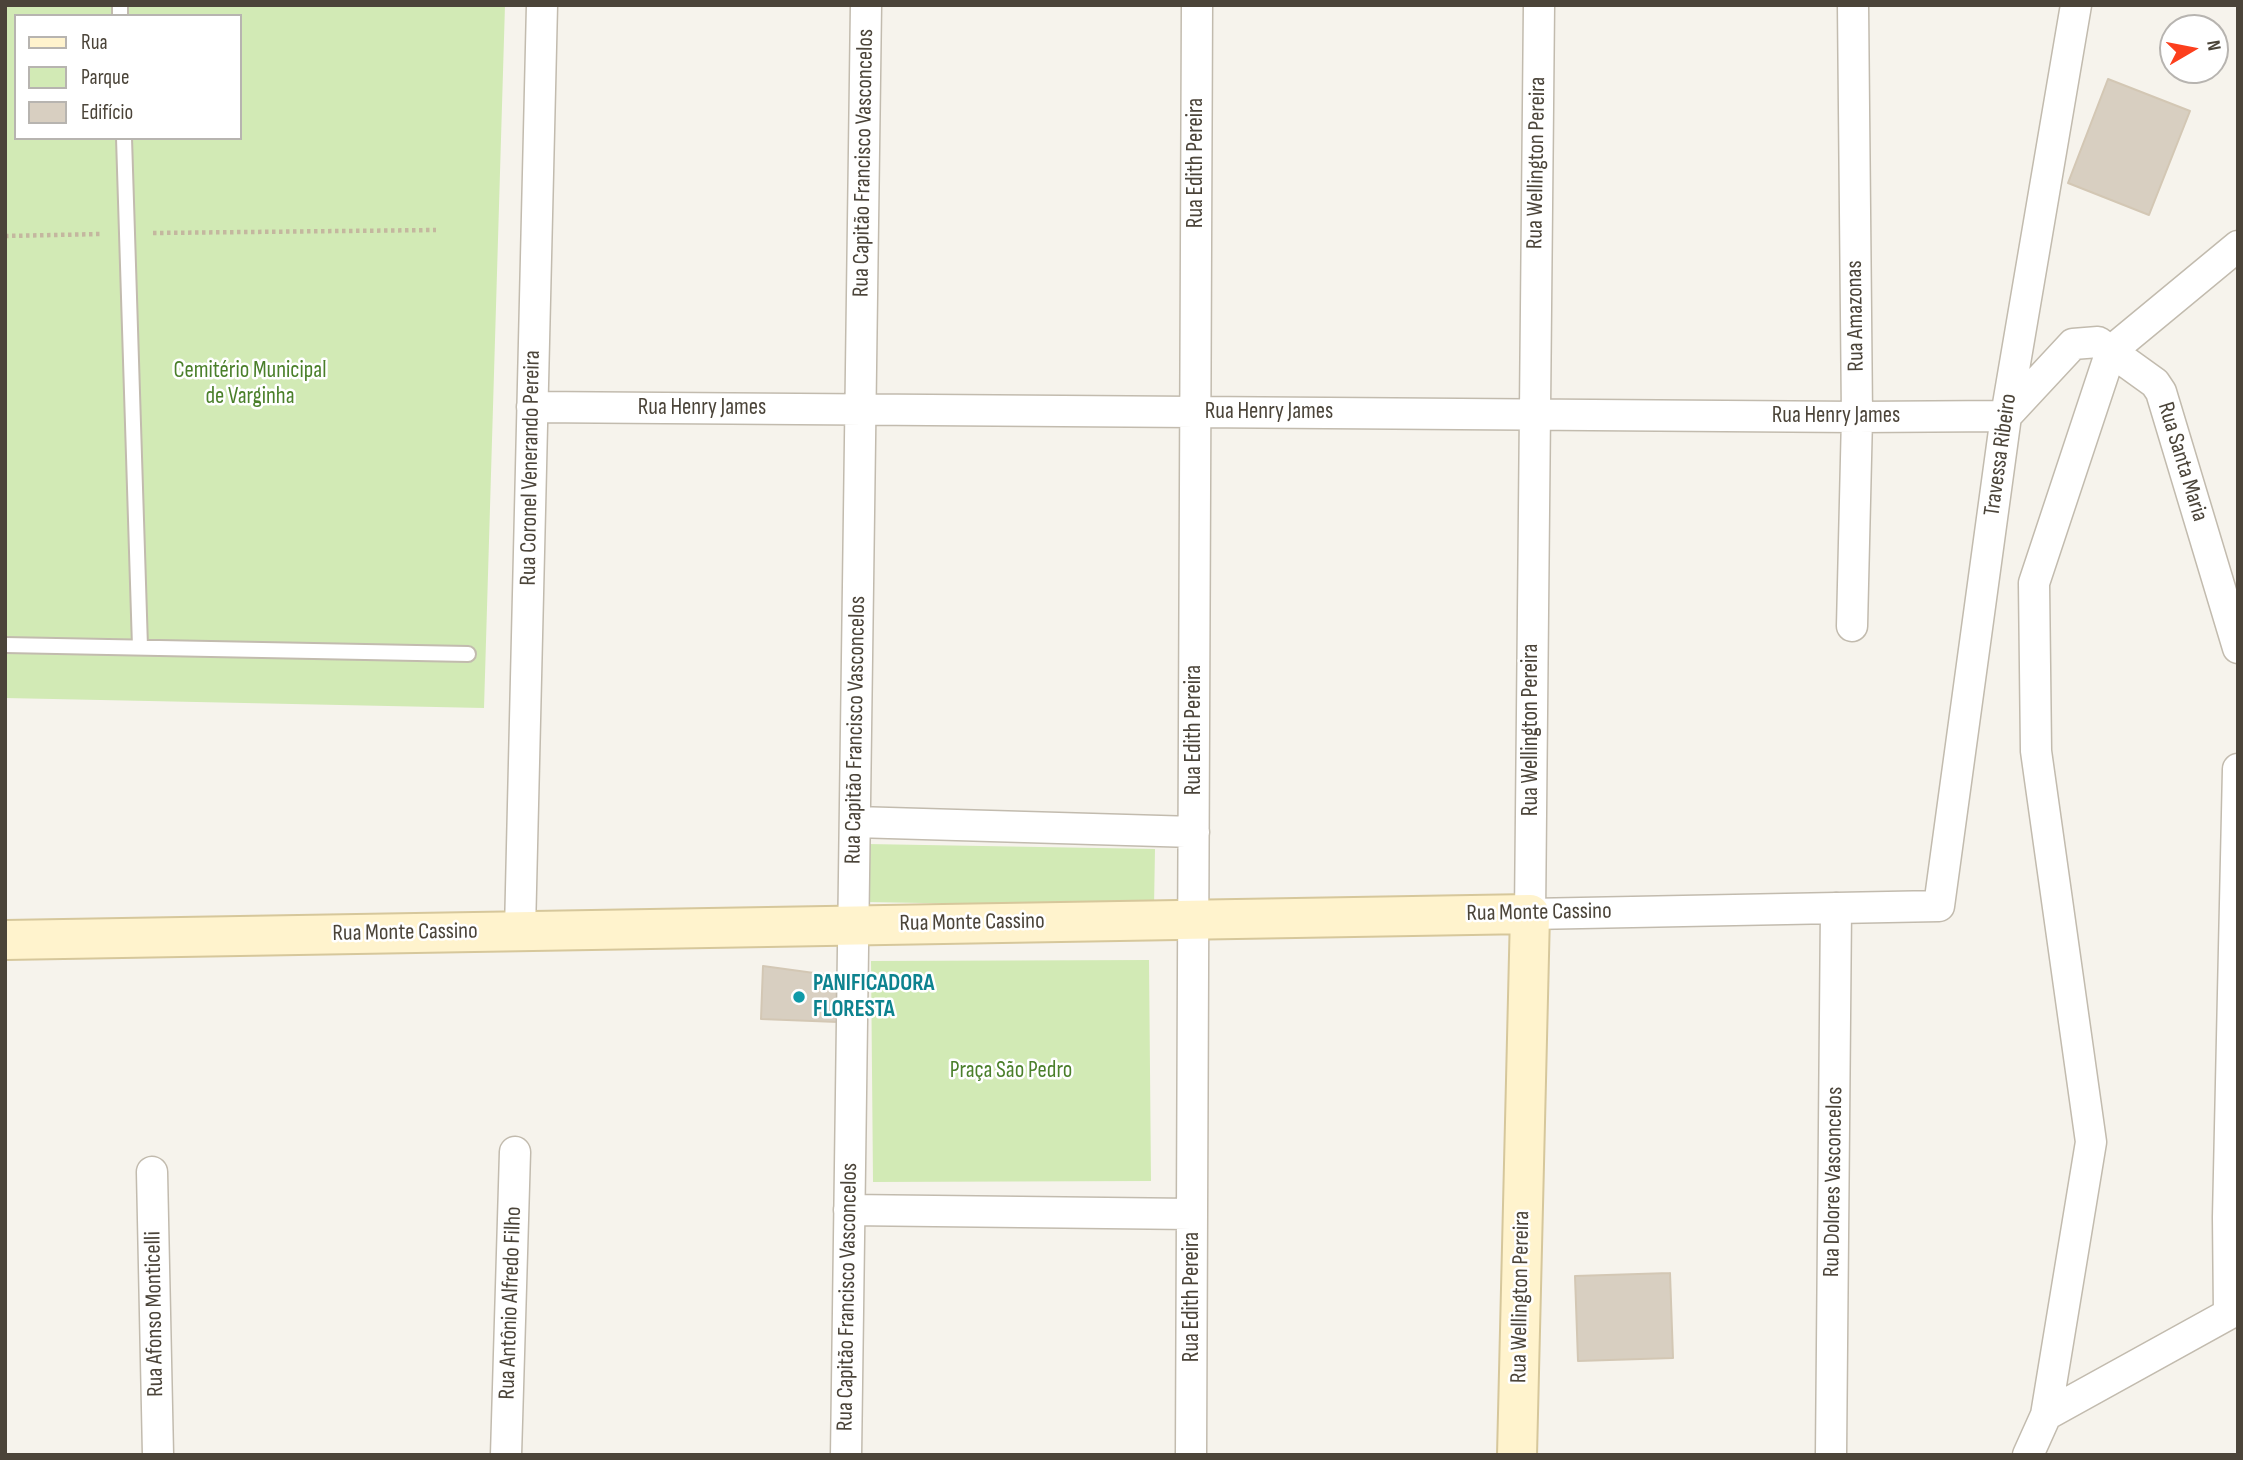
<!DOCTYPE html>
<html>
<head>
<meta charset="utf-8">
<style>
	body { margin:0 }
	#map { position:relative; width:2243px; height:1460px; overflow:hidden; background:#f6f3ec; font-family:"Sofia Sans Condensed",sans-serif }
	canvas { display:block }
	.frame { position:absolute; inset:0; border:7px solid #4b4439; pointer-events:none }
	.legend { position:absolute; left:14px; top:14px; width:228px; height:126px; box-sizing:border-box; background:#fff; border:2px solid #b7b4b0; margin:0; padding:9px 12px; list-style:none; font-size:21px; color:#4b4439 }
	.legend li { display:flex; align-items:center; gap:14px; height:35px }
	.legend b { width:35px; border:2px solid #b7b4b0 }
	.north { position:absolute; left:2159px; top:14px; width:70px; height:70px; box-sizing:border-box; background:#fff; border:2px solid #b7b4b0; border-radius:50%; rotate:80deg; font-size:19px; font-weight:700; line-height:28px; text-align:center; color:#4b4439 }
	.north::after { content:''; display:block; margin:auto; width:24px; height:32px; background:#fc3f1d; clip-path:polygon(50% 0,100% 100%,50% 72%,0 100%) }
</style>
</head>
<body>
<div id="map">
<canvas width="2243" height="1460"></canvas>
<div class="frame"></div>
<ul class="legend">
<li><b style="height:9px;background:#fff3cd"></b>Rua</li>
<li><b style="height:19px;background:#d2eab5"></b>Parque</li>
<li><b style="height:19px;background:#d8cfc1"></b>Edifício</li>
</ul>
<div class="north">N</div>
</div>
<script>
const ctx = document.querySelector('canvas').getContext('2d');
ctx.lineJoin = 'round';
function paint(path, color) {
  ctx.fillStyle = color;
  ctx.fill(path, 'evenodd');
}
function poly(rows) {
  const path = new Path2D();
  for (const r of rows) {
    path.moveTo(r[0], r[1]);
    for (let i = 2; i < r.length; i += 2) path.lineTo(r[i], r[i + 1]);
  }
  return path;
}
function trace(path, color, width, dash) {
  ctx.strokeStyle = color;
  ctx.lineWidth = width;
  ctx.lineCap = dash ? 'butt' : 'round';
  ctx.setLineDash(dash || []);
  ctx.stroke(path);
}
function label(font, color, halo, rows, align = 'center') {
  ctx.font = font + ' "Sofia Sans Condensed",sans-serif';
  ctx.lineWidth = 5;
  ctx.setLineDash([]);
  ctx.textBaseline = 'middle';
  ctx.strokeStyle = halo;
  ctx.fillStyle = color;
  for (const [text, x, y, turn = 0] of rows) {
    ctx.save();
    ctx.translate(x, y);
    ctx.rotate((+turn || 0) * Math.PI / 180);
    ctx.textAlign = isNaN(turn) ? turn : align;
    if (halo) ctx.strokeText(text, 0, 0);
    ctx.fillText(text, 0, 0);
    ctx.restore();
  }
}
const green = poly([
	[5,5,505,5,484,708,5,698],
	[16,16,240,16,240,138,16,138],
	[867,844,1155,849,1154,907,866,902],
	[1149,960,1151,1181,873,1182,871,961]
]);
const building = poly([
	[2108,79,2190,111,2149,215,2068,183,2108,79],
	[763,966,836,976,838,1022,761,1019,763,966],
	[1670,1273,1673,1358,1578,1361,1575,1276,1670,1273]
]);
const path = poly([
	[153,233,436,230],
	[5,236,102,234]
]);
const lane = poly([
	[120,5,120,16],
	[124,138,140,647],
	[5,645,468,654]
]);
const street = poly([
	[1539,5,1530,914,1939,906,2006,416,2076,5],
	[532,407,1857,417,2006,416,2073,344,2098,342,2155,383,2161,392,2238,648],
	[1852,626,1857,417,1853,5],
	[855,822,1194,832],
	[520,931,542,5],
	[152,1172,158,1455],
	[849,1210,1192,1214],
	[2229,1314,2228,1217,2238,769],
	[2046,1415,2091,1142,2036,751,2034,583,2111,351,2238,246],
	[506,1455,515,1152],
	[846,1455,866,5],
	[1191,1455,1197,5],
	[1831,1455,1836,908],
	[2028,1455,2046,1415,2238,1309]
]);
const secondary = poly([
	[5,940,1530,914,1517,1455]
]);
const markers = [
	[799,997,7,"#0f9aa8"]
];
const streetNames = [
	["Rua Capitão Francisco Vasconcelos",864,163,-89],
	["Rua Edith Pereira",1196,163,-90],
	["Rua Wellington Pereira",1537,163,-89],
	["Rua Amazonas",1856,316,-91],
	["Rua Henry James",702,408],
	["Rua Henry James",1269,412],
	["Rua Henry James",1836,416],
	["Travessa Ribeiro",2001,455,-82],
	["Rua Santa Maria",2182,462,73],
	["Rua Coronel Venerando Pereira",531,468,-89],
	["Rua Capitão Francisco Vasconcelos",856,730,-89],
	["Rua Edith Pereira",1194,730,-90],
	["Rua Wellington Pereira",1531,730,-90],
	["Rua Monte Cassino",1539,913,-1],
	["Rua Monte Cassino",972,923,-1],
	["Rua Monte Cassino",405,933,-1],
	["Rua Dolores Vasconcelos",1834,1182,-89],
	["Rua Capitão Francisco Vasconcelos",848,1297,-89],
	["Rua Edith Pereira",1192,1297,-90],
	["Rua Wellington Pereira",1521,1297,-89],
	["Rua Antônio Alfredo Filho",511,1303,-88],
	["Rua Afonso Monticelli",155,1314,-91]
];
const parkNames = [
	["Cemitério Municipal",250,371],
	["de Varginha",250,397],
	["Praça São Pedro",1011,1071]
];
const cultureNames = [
	["PANIFICADORA",813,984],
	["FLORESTA",813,1010]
];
paint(green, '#d2eab5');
paint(building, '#d8cfc1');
trace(building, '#d3c7b4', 2);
trace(lane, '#c2bbae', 18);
trace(street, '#c2bbae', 33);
trace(secondary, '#d6c79b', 42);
trace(path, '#c4b79f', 4.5, [3.5, 3.5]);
trace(lane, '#fff', 14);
trace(street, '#fff', 30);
trace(secondary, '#fff3cd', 38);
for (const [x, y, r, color] of markers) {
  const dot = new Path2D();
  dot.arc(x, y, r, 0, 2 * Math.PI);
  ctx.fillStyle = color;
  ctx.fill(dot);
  trace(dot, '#fff', 2.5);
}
label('23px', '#4b4439', '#fff', streetNames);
label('23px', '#4a7f2a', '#fff', parkNames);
label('bold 23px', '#0d838f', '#fff', cultureNames, 'left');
</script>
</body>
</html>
